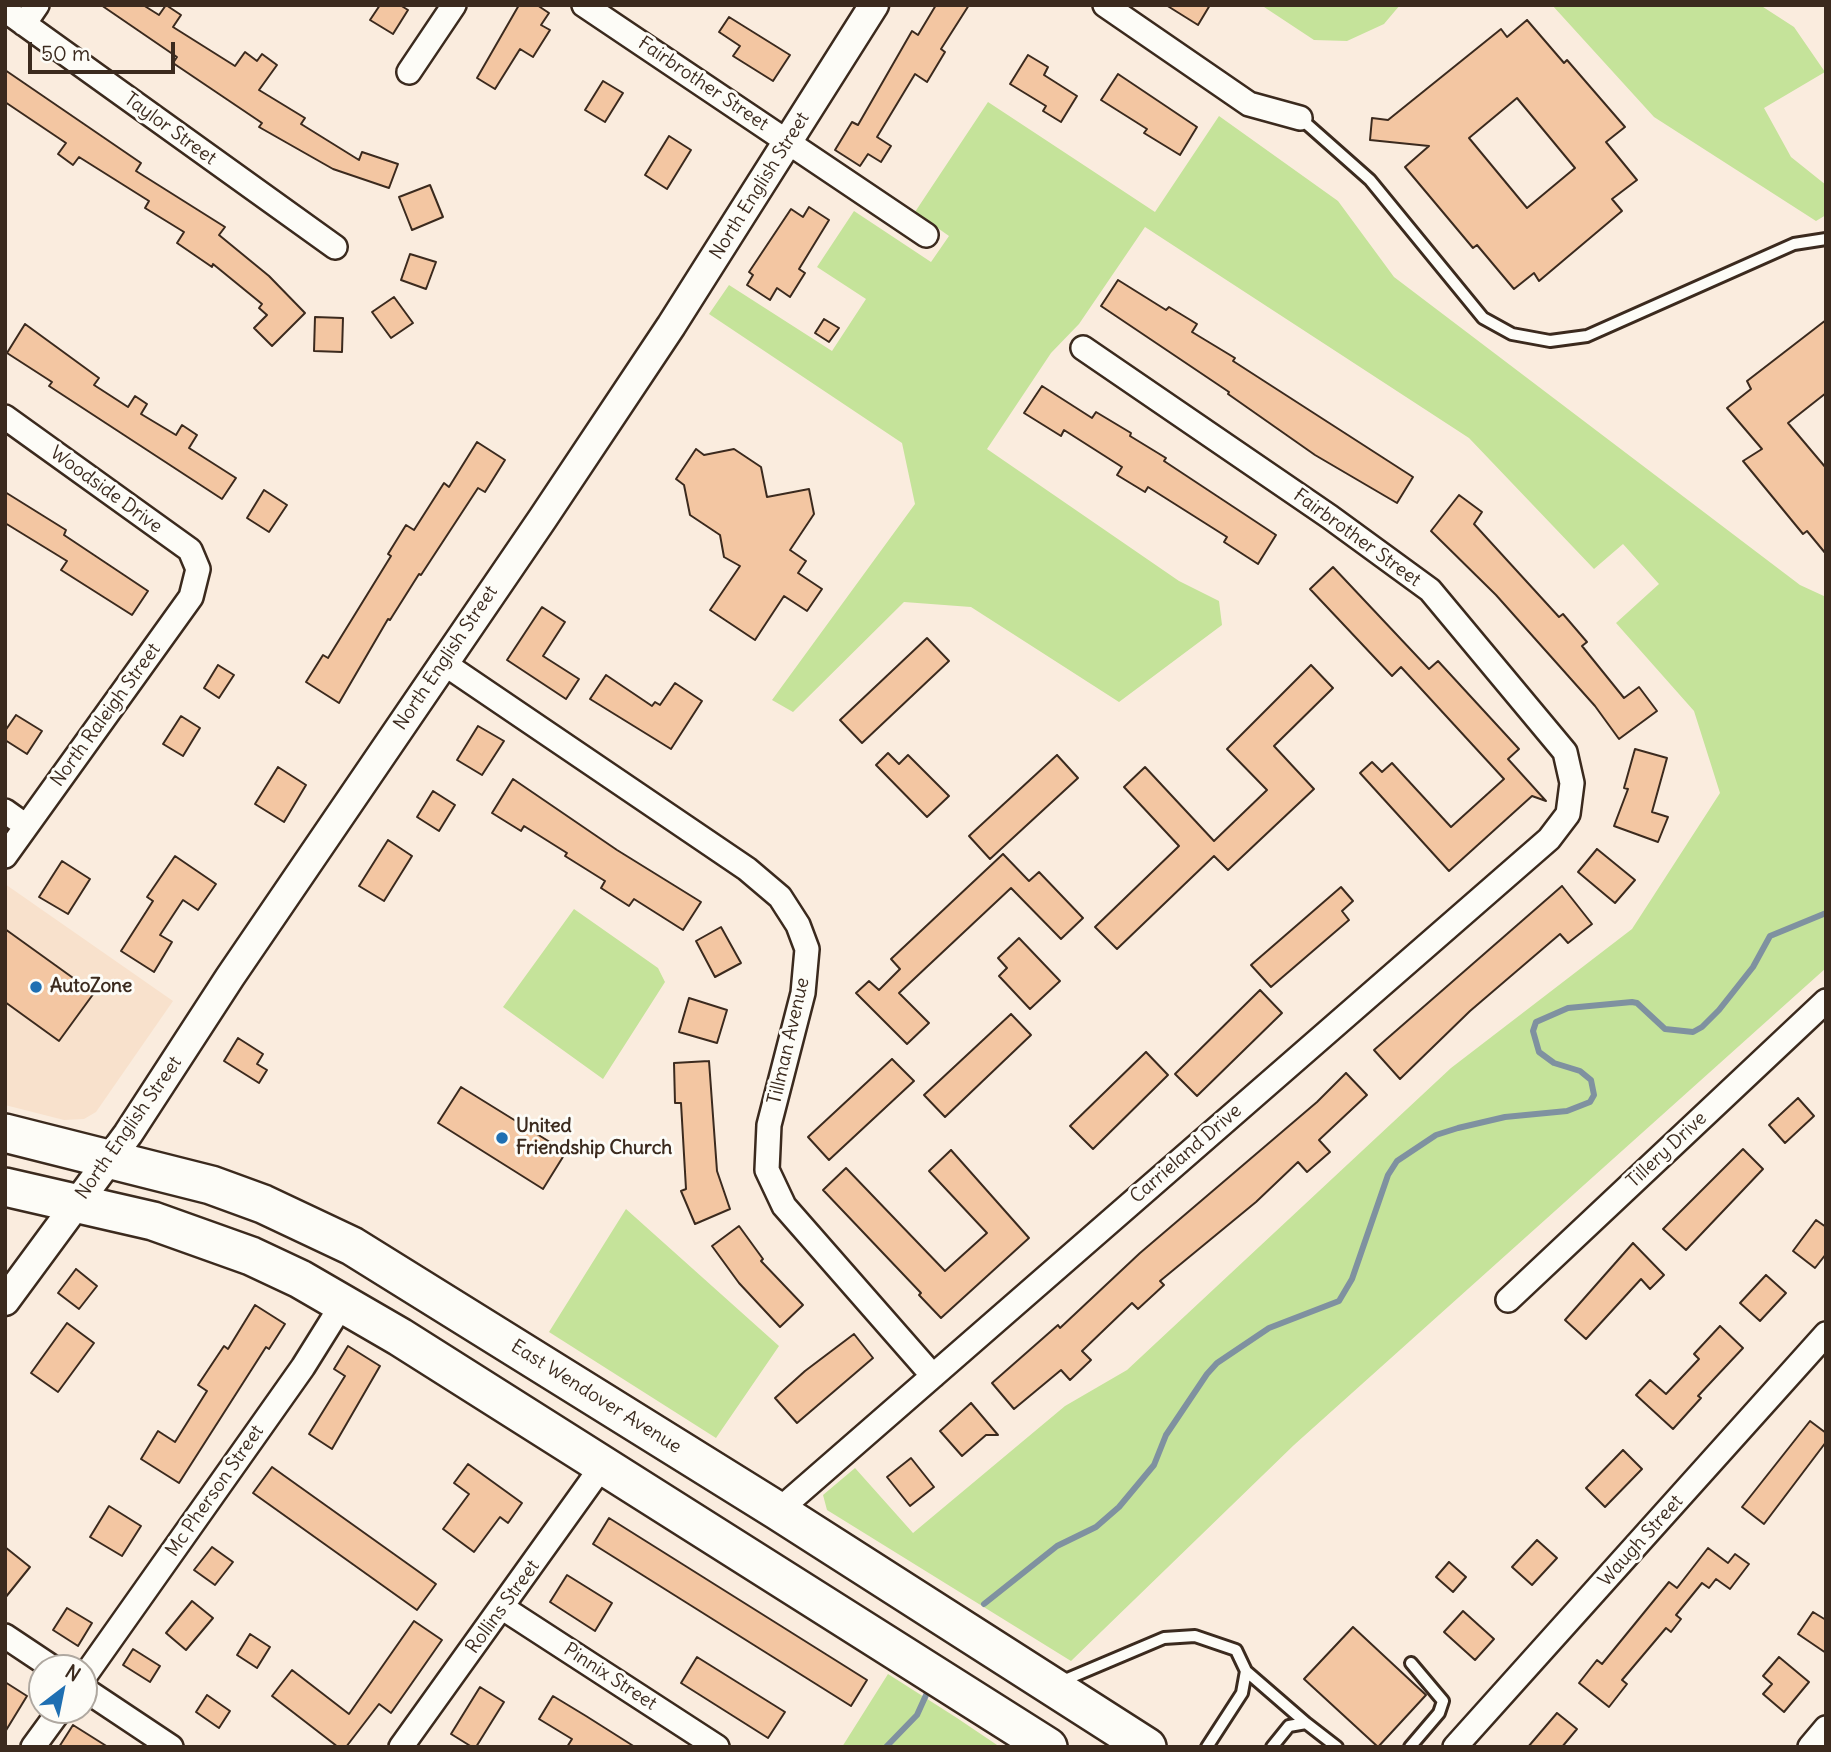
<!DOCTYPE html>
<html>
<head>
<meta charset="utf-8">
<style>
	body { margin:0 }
	#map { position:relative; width:1831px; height:1752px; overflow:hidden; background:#faecde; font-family:Delius,sans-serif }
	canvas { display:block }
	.frame { position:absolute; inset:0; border:7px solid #3b2a1e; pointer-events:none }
	.north { position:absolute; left:28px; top:1654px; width:70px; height:70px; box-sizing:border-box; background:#fdfcf7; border:2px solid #afa8a0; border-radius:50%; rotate:32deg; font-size:19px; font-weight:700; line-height:28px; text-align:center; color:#3b2a1e }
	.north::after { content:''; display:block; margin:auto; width:24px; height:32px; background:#1f6fb2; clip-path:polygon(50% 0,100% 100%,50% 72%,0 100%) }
	.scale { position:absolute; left:28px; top:42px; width:147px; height:32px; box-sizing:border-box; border:4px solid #3b2a1e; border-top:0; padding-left:9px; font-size:21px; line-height:24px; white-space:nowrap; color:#3b2a1e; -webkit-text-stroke:5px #fdfcf7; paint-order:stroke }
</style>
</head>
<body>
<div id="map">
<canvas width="1831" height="1752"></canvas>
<div class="frame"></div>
<div class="north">N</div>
<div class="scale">50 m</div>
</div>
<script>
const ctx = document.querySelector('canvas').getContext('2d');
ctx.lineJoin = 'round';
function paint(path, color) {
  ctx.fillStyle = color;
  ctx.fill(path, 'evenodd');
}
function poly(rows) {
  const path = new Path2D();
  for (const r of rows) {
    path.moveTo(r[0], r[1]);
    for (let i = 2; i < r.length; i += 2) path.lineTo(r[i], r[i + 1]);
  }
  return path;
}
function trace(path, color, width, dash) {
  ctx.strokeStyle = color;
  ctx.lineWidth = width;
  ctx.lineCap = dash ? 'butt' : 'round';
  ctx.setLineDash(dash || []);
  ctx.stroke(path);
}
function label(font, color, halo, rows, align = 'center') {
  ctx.font = font + ' Delius,sans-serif';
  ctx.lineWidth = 6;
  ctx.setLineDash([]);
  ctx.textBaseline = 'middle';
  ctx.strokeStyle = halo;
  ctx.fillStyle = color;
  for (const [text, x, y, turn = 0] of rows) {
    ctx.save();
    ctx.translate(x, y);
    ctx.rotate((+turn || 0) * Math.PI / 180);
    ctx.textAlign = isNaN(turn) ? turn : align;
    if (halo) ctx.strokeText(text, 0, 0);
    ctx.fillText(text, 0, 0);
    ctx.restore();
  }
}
const built = poly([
	[5,884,173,1001,96,1112,84,1119,64,1120,5,1105]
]);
const green = poly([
	[1261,5,1400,5,1384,24,1347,41,1314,40],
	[1552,5,1760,5,1794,27,1825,72,1764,108,1791,157,1826,185,1826,215,1816,221,1654,117],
	[988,102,1155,212,1219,116,1338,201,1394,277,1800,585,1826,597,1826,968,1294,1445,1071,1661,827,1510,823,1495,855,1468,913,1533,1065,1406,1127,1370,1451,1068,1632,929,1720,793,1694,711,1616,623,1659,584,1623,544,1594,569,1469,438,1145,227,1079,324,1051,353,987,449,1179,581,1219,601,1222,625,1119,702,971,607,904,602,793,712,772,700,915,504,902,443,709,314,729,285,832,351,866,299,817,267,854,211,931,262,949,236,915,212],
	[574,909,658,968,665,982,603,1079,503,1007],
	[626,1209,779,1346,716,1438,549,1332],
	[888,1674,957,1718,1000,1747,842,1747]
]);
const stream = poly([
	[984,1604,1057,1546,1096,1527,1119,1507,1154,1465,1166,1435,1207,1374,1217,1363,1269,1328,1339,1301,1352,1279,1388,1175,1397,1161,1436,1135,1458,1128,1505,1117,1567,1111,1590,1102,1594,1095,1591,1080,1580,1071,1554,1063,1539,1052,1533,1031,1536,1022,1568,1008,1632,1002,1637,1003,1665,1029,1693,1032,1702,1027,1719,1010,1753,967,1770,936,1826,913],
	[886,1747,917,1715,927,1693]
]);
const building = poly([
	[101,5,143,5,159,15,166,5,181,15,173,27,235,66,245,52,257,61,262,54,277,65,259,90,305,118,301,124,359,160,362,152,398,164,389,188,333,169,259,127,262,123,173,63,177,57,101,5],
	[380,5,400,5,408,10,393,34,370,20,380,5],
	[519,5,537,5,549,13,541,25,550,30,533,57,520,49,495,89,477,78,519,5],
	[936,5,969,5,941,49,945,52,927,82,915,74,877,137,891,146,881,162,868,154,860,166,835,150,852,122,858,125,912,31,918,35,936,5],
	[1166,5,1210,5,1198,25,1166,5],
	[729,17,790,55,773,81,733,56,740,46,719,32,729,17],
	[1527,20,1564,63,1567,60,1625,127,1606,142,1637,180,1612,199,1622,211,1539,281,1534,273,1514,289,1477,245,1473,248,1405,167,1429,146,1370,140,1372,118,1388,120,1501,29,1507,37,1527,20],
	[1517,98,1575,168,1527,208,1469,138,1517,98],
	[1028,55,1048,67,1044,75,1077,96,1061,122,1043,111,1046,106,1010,84,1028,55],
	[5,70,141,163,136,171,225,227,219,235,269,276,305,313,272,346,254,328,267,315,259,308,262,304,213,264,212,267,177,243,184,232,145,208,149,201,79,157,73,165,58,154,66,143,5,102,5,70],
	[1118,74,1197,127,1180,155,1144,133,1147,129,1101,100,1118,74],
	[603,81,623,93,605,122,585,110,603,81],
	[669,136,691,150,667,189,645,175,669,136],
	[430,185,443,217,412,230,399,197,430,185],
	[809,207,829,220,799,269,805,273,790,297,777,288,770,300,747,285,753,275,749,272,791,209,803,217,809,207],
	[410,254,436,262,426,289,401,280,410,254],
	[1118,280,1166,310,1169,307,1197,324,1192,332,1235,358,1233,361,1413,477,1397,503,1315,455,1228,394,1229,392,1101,306,1118,280],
	[394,297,413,323,391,338,372,312,394,297],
	[315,317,343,318,342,352,314,351,315,317],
	[824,319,839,328,829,342,815,333,824,319],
	[1826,320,1826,393,1788,423,1826,468,1826,554,1807,531,1803,534,1743,461,1762,449,1727,408,1751,389,1747,381,1826,320],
	[25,324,99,378,94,385,128,407,135,396,147,404,141,414,176,435,182,425,197,435,189,448,236,478,222,499,49,386,52,382,7,353,25,324],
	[1042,386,1092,418,1096,412,1131,433,1130,436,1166,458,1164,461,1276,535,1258,564,1224,542,1227,537,1148,487,1145,492,1117,475,1122,467,1064,430,1061,436,1024,413,1042,386],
	[477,442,505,460,485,492,478,488,421,575,419,574,390,620,388,619,339,703,306,682,323,655,328,658,391,556,388,554,406,525,414,530,444,483,449,487,477,442],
	[696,449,704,455,734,449,761,467,767,497,809,489,814,514,790,550,806,561,798,573,822,589,807,611,784,596,755,640,710,610,740,566,724,557,720,535,690,515,684,485,676,479,696,449],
	[264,490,287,505,269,532,247,518,264,490],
	[5,492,66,530,64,535,148,591,132,615,61,570,67,561,5,523,5,492],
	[1459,495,1482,512,1474,524,1559,617,1563,614,1587,642,1582,646,1624,698,1639,687,1657,711,1619,739,1595,706,1496,595,1431,531,1459,495],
	[1333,567,1429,669,1438,661,1519,749,1508,759,1546,801,1532,796,1449,871,1360,773,1372,762,1382,772,1392,763,1451,827,1504,779,1401,667,1392,676,1310,589,1333,567],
	[542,607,565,622,543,656,579,679,566,699,507,660,542,607],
	[927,638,949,661,862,743,840,720,927,638],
	[218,665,234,675,219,698,204,688,218,665],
	[1311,665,1333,688,1274,746,1314,789,1228,870,1214,856,1117,949,1095,927,1179,846,1124,787,1145,767,1214,841,1267,790,1227,749,1311,665],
	[606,675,652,706,655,702,660,705,675,683,702,701,671,749,590,699,606,675],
	[16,715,42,731,27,754,5,740,5,731,16,715],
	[181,716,200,728,183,756,163,744,181,716],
	[478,726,504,741,482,775,457,760,478,726],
	[1635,749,1667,758,1652,812,1668,817,1658,842,1614,826,1628,789,1624,788,1635,749],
	[888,753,899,764,908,755,949,796,927,817,876,765,888,753],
	[1057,755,1078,778,990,859,969,836,1057,755],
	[278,767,306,785,284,822,255,804,278,767],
	[513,779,617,850,701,902,683,930,634,899,629,906,601,888,605,881,565,856,567,853,524,826,521,831,492,813,513,779],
	[433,791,455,805,439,831,417,817,433,791],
	[388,840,412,856,384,901,359,886,388,840],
	[1597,849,1635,880,1615,903,1578,872,1597,849],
	[1003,854,1029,881,1039,872,1083,918,1061,939,1011,888,899,993,929,1023,907,1044,856,993,869,981,879,990,900,969,891,959,1003,854],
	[175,856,216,884,198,910,183,900,160,935,172,942,154,972,121,951,153,901,147,897,175,856],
	[62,861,90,879,68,914,39,897,62,861],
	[1562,886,1592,924,1568,943,1560,934,1470,1011,1400,1079,1374,1050,1562,886],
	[1341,887,1353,901,1342,911,1349,920,1271,987,1251,965,1341,887],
	[721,927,741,963,715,977,696,941,721,927],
	[5,929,94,993,59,1041,5,1002,5,929],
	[1019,938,1060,981,1030,1009,999,976,1007,968,998,958,1019,938],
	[1260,990,1282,1013,1197,1096,1175,1074,1260,990],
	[689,998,727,1010,717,1043,679,1032,689,998],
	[1011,1014,1031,1035,945,1117,924,1095,1011,1014],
	[238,1038,263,1054,257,1064,267,1070,259,1083,224,1061,238,1038],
	[1146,1052,1168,1075,1093,1149,1070,1126,1146,1052],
	[892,1059,914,1081,829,1160,808,1137,892,1059],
	[709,1061,717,1171,730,1209,695,1224,681,1191,686,1189,681,1103,675,1103,674,1063,709,1061],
	[1346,1073,1367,1095,1319,1140,1330,1152,1307,1172,1298,1162,1256,1202,1160,1281,1164,1285,1138,1309,1132,1303,1082,1351,1091,1360,1070,1380,1061,1370,1014,1409,992,1383,1058,1325,1060,1328,1140,1253,1317,1102,1346,1073],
	[461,1087,566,1152,543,1189,438,1123,461,1087],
	[1798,1098,1814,1116,1785,1143,1769,1125,1798,1098],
	[1743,1149,1763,1169,1686,1250,1663,1229,1743,1149],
	[951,1150,1029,1238,941,1318,919,1295,921,1293,823,1190,846,1168,945,1271,987,1233,929,1171,951,1150],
	[1816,1220,1826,1227,1826,1254,1815,1268,1793,1251,1816,1220],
	[739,1226,763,1259,761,1261,803,1305,780,1327,739,1283,712,1246,739,1226],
	[1633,1243,1664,1275,1650,1289,1641,1279,1586,1339,1565,1320,1633,1243],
	[76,1269,97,1286,79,1309,58,1293,76,1269],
	[1766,1275,1786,1293,1760,1321,1740,1303,1766,1275],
	[255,1305,285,1324,269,1349,266,1347,179,1483,141,1459,158,1431,175,1442,207,1391,198,1385,224,1346,228,1349,255,1305],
	[67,1323,94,1343,58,1392,31,1373,67,1323],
	[1720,1326,1743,1348,1698,1396,1701,1398,1673,1429,1636,1395,1650,1380,1666,1394,1699,1359,1694,1354,1720,1326],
	[854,1334,873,1358,797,1423,775,1398,805,1371,854,1334],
	[348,1346,380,1366,332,1449,309,1434,345,1376,334,1369,348,1346],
	[971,1403,998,1435,986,1435,962,1456,940,1431,971,1403],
	[1810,1421,1826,1433,1826,1442,1764,1524,1742,1507,1810,1421],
	[1623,1450,1642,1469,1605,1507,1586,1488,1623,1450],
	[911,1458,934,1487,910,1506,887,1477,911,1458],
	[468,1464,522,1503,508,1523,500,1517,474,1552,443,1529,469,1494,454,1483,468,1464],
	[272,1467,436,1584,417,1610,253,1493,272,1467],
	[109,1506,141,1526,122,1556,90,1537,109,1506],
	[609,1518,867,1680,851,1706,593,1544,609,1518],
	[1537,1540,1557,1558,1532,1585,1512,1567,1537,1540],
	[5,1547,30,1567,5,1598,5,1547],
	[212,1547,233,1562,215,1585,194,1570,212,1547],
	[1708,1548,1728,1563,1735,1554,1749,1564,1730,1589,1716,1579,1709,1588,1702,1583,1676,1615,1681,1619,1671,1632,1666,1628,1622,1680,1627,1684,1609,1707,1579,1683,1597,1660,1602,1664,1669,1582,1677,1588,1708,1548],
	[1449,1562,1466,1577,1453,1592,1436,1577,1449,1562],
	[567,1575,612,1603,595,1631,550,1602,567,1575],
	[192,1601,213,1618,186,1650,166,1633,192,1601],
	[67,1608,92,1623,78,1646,53,1630,67,1608],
	[1463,1611,1494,1639,1475,1660,1444,1632,1463,1611],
	[1813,1612,1826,1620,1826,1653,1798,1634,1813,1612],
	[414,1621,442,1640,391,1713,379,1704,346,1747,338,1747,272,1696,292,1670,349,1714,414,1621],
	[1353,1627,1426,1695,1378,1747,1304,1679,1353,1627],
	[250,1634,270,1647,257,1668,237,1655,250,1634],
	[133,1649,160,1666,150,1682,123,1665,133,1649],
	[697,1657,785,1712,768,1738,681,1683,697,1657],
	[1779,1657,1809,1682,1784,1712,1763,1694,1772,1684,1763,1676,1779,1657],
	[5,1682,27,1696,5,1732,5,1682],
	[480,1687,504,1702,476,1747,472,1747,451,1734,480,1687],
	[207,1695,230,1711,219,1728,196,1712,207,1695],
	[553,1696,586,1716,635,1747,567,1747,572,1739,539,1719,553,1696],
	[1557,1713,1577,1729,1562,1747,1528,1747,1557,1713],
	[73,1725,108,1747,59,1747,73,1725]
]);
const service = poly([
	[1300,118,1370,180,1483,318,1512,334,1550,341,1587,336,1794,244,1826,239],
	[1246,1671,1306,1723],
	[1060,1682,1164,1638,1195,1636,1236,1650,1246,1671,1242,1693,1207,1747],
	[1272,1747,1289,1726,1306,1723,1337,1747],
	[1410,1747,1439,1713,1443,1701,1411,1663]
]);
const minor = poly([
	[584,5,926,235],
	[1105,5,1249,104,1300,118],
	[5,10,335,247],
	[24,24,37,5],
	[409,72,454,5],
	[5,417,190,550,198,569,191,597,5,856],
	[442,662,747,869,780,897,798,925,807,949,803,993,769,1125,767,1170,784,1206,933,1376],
	[5,811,26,826],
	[1508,1300,1826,1001],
	[778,1511,1549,839,1568,814,1572,783,1565,752,1430,590,1330,517,1083,348],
	[503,1608,717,1747],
	[5,1636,53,1668],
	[84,1677,303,1367,343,1303],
	[84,1689,171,1747],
	[33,1747,60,1710],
	[401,1747,603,1465],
	[1455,1747,1826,1334],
	[1810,1747,1826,1728]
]);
const tertiary = poly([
	[5,1301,128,1134,230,977,543,518,671,326,874,5]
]);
const trunk = poly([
	[5,1133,211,1185,263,1204,352,1246,778,1511,1147,1747],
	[5,1187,153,1221,251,1256,300,1279,400,1337,1048,1747]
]);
const markers = [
	[36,987,7,"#1f6fb2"],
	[502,1138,7,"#1f6fb2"]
];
const streetNames = [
	["Fairbrother Street",703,84,34],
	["Taylor Street",170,129,36],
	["North English Street",760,186,-58],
	["Woodside Drive",106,490,36],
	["Fairbrother Street",1357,538,36],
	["North English Street",446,658,-56],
	["North Raleigh Street",106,715,-54],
	["Tillman Avenue",789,1041,-77],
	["North English Street",129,1128,-55],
	["Tillery Drive",1667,1150,-43],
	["Carrieland Drive",1186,1154,-41],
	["East Wendover Avenue",596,1397,32],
	["Mc Pherson Street",215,1491,-55],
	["Waugh Street",1641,1541,-48],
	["Rollins Street",503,1607,-54],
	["Pinnix Street",610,1677,33]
];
const poiNames = [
	["AutoZone",50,987],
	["United",516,1127],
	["Friendship Church",516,1149]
];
paint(built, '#f8e1cc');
paint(green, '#c5e39a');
trace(stream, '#7f91a0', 6);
paint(building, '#f3c6a2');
trace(building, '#3b2a1e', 2);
trace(service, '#3b2a1e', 16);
trace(minor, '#3b2a1e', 28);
trace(tertiary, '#3b2a1e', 33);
trace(trunk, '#3b2a1e', 42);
trace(service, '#fdfcf7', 10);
trace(minor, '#fdfcf7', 23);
trace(tertiary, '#fdfcf7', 28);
trace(trunk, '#fdfcf7', 37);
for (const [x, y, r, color] of markers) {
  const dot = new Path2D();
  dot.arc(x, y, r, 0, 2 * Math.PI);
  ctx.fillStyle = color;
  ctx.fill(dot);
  trace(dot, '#fdfcf7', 2.5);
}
label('19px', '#3b2a1e', '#fdfcf7', streetNames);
label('bold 19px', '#3b2a1e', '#fdfcf7', poiNames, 'left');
</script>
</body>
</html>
